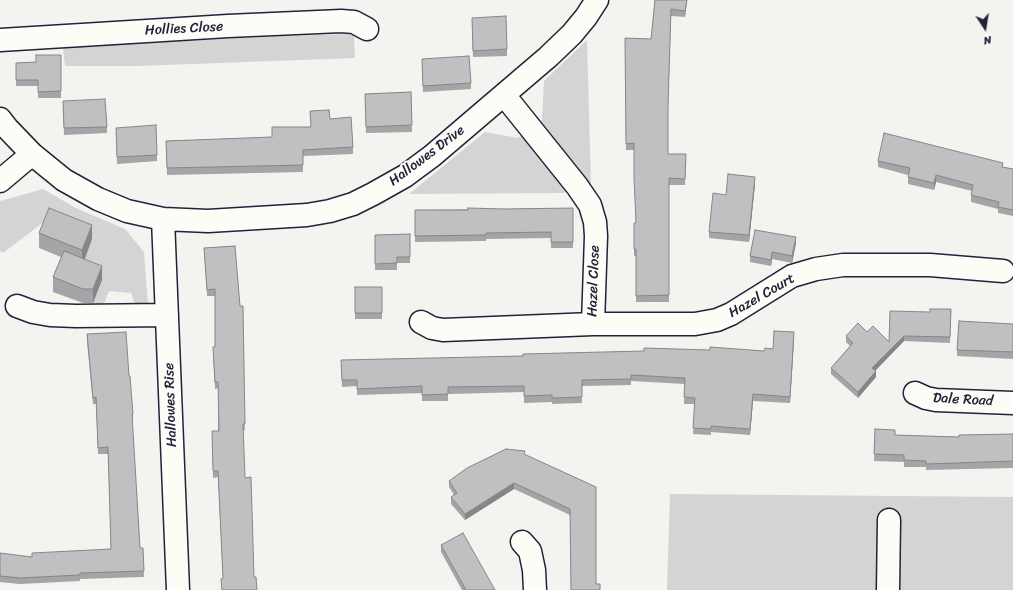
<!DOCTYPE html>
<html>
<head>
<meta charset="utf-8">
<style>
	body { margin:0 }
	#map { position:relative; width:1013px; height:590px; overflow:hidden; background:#f4f3ef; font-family:Sriracha,sans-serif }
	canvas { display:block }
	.north { position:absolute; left:965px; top:8px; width:40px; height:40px; -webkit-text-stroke:3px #fdfcf7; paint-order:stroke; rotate:168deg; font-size:11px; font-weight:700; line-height:16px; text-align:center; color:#22223b }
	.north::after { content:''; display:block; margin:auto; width:14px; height:18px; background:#22223b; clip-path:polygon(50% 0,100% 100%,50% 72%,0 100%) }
</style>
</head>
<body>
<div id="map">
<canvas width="1013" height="590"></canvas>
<div class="north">N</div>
</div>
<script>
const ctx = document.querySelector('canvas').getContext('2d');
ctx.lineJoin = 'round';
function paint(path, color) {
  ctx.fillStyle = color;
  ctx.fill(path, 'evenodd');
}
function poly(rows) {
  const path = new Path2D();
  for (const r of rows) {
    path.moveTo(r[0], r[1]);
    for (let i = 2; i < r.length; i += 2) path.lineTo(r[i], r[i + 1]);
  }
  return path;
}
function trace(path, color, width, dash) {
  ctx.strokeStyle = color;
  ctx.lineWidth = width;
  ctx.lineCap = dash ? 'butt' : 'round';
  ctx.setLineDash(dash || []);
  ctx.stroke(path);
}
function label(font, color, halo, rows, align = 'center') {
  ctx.font = font + ' Sriracha,sans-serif';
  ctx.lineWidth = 4;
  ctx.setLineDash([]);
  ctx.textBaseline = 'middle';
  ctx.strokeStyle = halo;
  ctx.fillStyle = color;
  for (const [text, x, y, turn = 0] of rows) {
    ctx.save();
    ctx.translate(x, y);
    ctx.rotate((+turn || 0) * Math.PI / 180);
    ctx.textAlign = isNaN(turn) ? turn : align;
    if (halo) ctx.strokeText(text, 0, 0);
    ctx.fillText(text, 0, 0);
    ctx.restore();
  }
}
const green = poly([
	[354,34,355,58,138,66,65,66,63,48,125,44,281,36],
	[587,40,591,185,563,193,409,194,485,132,518,138,542,120,544,81],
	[43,189,76,208,125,229,144,252,148,305,135,304,131,293,109,291,103,306,91,307,102,281,45,221,3,253,0,251,0,201],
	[670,494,1013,497,1013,590,667,590]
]);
const minor = poly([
	[0,40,228,26,341,21,354,22,367,29],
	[504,95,577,186,590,205,595,222,596,236,593,324],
	[0,119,7,128,32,154,64,180,98,199,127,211,163,219,208,221,307,215,330,211,353,204,373,194,405,176,432,156,548,57,572,34,586,17,597,0],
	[0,181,32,154],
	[163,219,178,590],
	[17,306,33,312,50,315,76,316,167,315],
	[421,322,432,328,443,330,593,324,695,324,717,320,731,314,792,276,816,269,843,265,930,265,1003,271],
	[915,393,926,398,936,400,1013,403],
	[522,542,530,551,534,570,535,590],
	[888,590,889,520]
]);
const wall = poly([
	[655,0,687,0,685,17,671,16,668,110,668,154,686,161,685,185,669,185,669,302,636,302,636,256,634,256,634,223,636,223,634,150,626,150,625,38,651,39],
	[472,24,507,49,507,56,473,57],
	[61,55,61,98,38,98,38,86,16,86,16,63,36,62],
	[422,59,471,83,471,89,423,92],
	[411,92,412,132,366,133,365,94],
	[63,101,107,127,107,133,64,135],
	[310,111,330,119,353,147,353,154,303,156,303,172,167,175,166,141,272,137,311,127],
	[116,128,157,155,157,161,117,164],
	[878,161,1003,167,1013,169,1013,216,998,213,998,209,971,202,971,195,972,191,936,182,934,190,908,184,908,175,878,167],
	[755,184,749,242,709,238,709,232,726,195],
	[573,208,573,248,551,248,551,238,486,239,486,241,415,242,415,210],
	[39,233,92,239,85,259,102,280,93,303,83,303,53,292,53,277,61,257,39,248],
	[410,234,410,263,397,263,397,270,375,270,375,235],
	[796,243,792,263,772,259,771,266,750,262,750,256],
	[235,246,245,430,243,430,223,578,218,477,213,478,212,431,218,431,218,388,215,389,213,354,215,347,215,296,207,296,204,248],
	[355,287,382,287,382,319,355,319],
	[951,309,950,343,904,341,876,370,876,377,858,398,831,374,831,368,850,346,846,342,846,336,867,332,889,342,930,312],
	[1013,324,1013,359,957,356,957,350],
	[87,334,129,376,133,414,133,420,132,421,140,548,143,548,144,577,80,579,80,581,20,584,0,582,0,553,32,557,111,549,108,454,98,454,96,404,93,404,87,341],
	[794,339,790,403,753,401,750,435,711,432,711,435,693,434,695,404,684,404,685,384,631,381,631,385,582,386,582,403,552,404,552,402,524,403,524,392,448,394,448,401,422,401,422,393,357,395,357,386,342,387,341,366,523,356,710,350,764,351,773,349],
	[875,429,895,435,959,437,1013,434,1013,468,926,470,926,467,904,467,904,462,874,461],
	[525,455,596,487,571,590,570,515,514,489,465,520,451,504,451,497,454,495,449,487,449,481],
	[441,545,495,590,462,590,441,552]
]);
const shadedWall = poly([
	[687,0,685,17,685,11],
	[936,175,936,182,934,190,934,183],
	[755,177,755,184,749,242,749,235],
	[92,225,92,239,82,265,82,250],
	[796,237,796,243,792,263,792,256],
	[772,252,772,259,771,266,771,260],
	[102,266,102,280,93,303,93,289],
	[794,332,794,339,790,403,790,397],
	[904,336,904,341,872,374,872,368],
	[876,371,876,377,858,398,858,392],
	[753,394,753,401,750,435,750,429],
	[514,483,514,489,465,520,465,514]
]);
const building = poly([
	[655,0,687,0,685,11,671,9,668,105,668,154,686,154,685,179,669,178,669,295,636,296,636,249,634,249,634,223,636,223,634,178,634,143,626,144,625,38,651,39,655,0],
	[506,16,507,49,473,51,472,18,506,16],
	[36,55,61,55,61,91,38,92,38,80,16,80,16,63,36,62,36,55],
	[469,56,471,83,423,86,422,59,469,56],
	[411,92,412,125,366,127,365,94,411,92],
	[105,99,107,127,64,128,63,101,105,99],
	[329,110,330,119,351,117,353,147,303,150,303,165,167,168,166,141,272,137,272,127,311,127,310,111,329,110],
	[156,125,157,155,117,157,116,128,156,125],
	[884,133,1003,163,1002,167,1013,169,1013,210,998,207,999,202,971,195,973,185,936,175,934,183,908,177,910,168,878,161,884,133],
	[728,174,755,177,749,235,709,232,713,193,726,195,728,174],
	[49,208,92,225,82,250,39,233,49,208],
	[468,208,505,209,573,208,573,242,551,242,551,232,486,233,486,235,415,236,415,210,468,210,468,208],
	[755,230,796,237,792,256,772,252,771,260,750,256,755,230],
	[410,234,410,257,397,257,397,263,375,264,375,235,410,234],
	[235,246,240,306,243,306,245,424,243,424,245,478,251,477,254,577,256,577,257,590,222,590,221,579,223,578,218,471,213,471,212,431,219,431,218,382,215,382,213,347,215,347,215,289,207,290,204,248,235,246],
	[64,251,102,266,93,289,83,289,53,277,64,251],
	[355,287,382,287,382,313,355,313,355,287],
	[930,309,951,309,950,337,904,336,872,368,876,371,858,392,831,368,853,343,846,336,858,323,867,332,873,326,889,342,890,311,930,312,930,309],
	[959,321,1013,324,1013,352,957,350,959,321],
	[774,331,794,332,790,397,753,394,750,429,711,426,711,429,693,428,695,398,684,397,685,378,631,375,631,379,582,380,582,397,552,398,552,395,524,396,524,386,448,387,448,394,422,395,422,386,357,389,357,380,342,380,341,360,523,356,523,354,644,351,644,348,710,350,710,347,764,351,765,348,773,349,774,331],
	[126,332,129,376,130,376,133,414,132,414,140,548,143,548,144,571,80,573,80,575,20,578,0,576,0,553,32,557,32,553,111,549,108,447,98,448,96,397,93,398,87,334,126,332],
	[875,429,895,430,895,435,959,437,959,435,1013,434,1013,461,926,464,926,461,904,460,904,455,874,454,875,429],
	[506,449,525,451,524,454,596,487,596,584,600,584,600,590,571,590,570,509,514,483,465,514,451,497,457,493,449,481,467,468,506,449],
	[463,533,495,590,466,590,441,545,463,533]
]);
const streetNames = [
	["Hollies Close",184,29,-3],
	["Hallowes Drive",427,156,-37],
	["Hazel Close",594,281,-88],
	["Hazel Court",762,296,-30],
	["Dale Road",963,400,3],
	["Hallowes Rise",171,405,-92]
];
paint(green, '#d5d4d5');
trace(minor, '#22223b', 25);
trace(minor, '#fdfcf7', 22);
paint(wall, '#a5a4a7');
paint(shadedWall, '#868688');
paint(building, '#c0bfc2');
trace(building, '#868688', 1);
label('14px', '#22223b', '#fdfcf7', streetNames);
</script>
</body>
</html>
